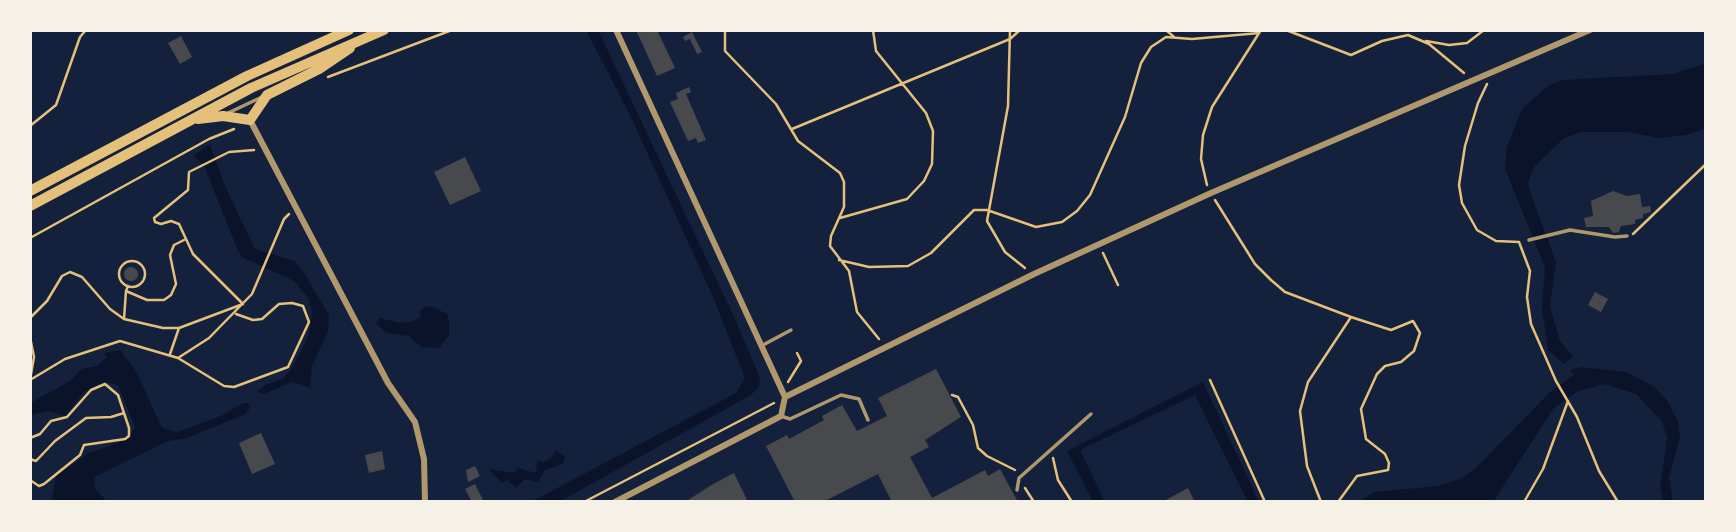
<!DOCTYPE html>
<html>
<head>
<meta charset="utf-8">
<style>
	body { margin:0 }
	#map { position:relative; width:1736px; height:532px; overflow:hidden; background:#14213d; font-family:Inter,sans-serif }
	canvas { display:block }
	.frame { position:absolute; inset:0; border:32px solid #f6f1e7; pointer-events:none }
</style>
</head>
<body>
<div id="map">
<canvas width="1736" height="532"></canvas>
<div class="frame"></div>
</div>
<script>
const ctx = document.querySelector('canvas').getContext('2d');
ctx.lineJoin = 'round';
function paint(path, color) {
  ctx.fillStyle = color;
  ctx.fill(path, 'evenodd');
}
function poly(rows) {
  const path = new Path2D();
  for (const r of rows) {
    if (r.length === 3) {
      path.moveTo(r[0] + r[2], r[1]);
      path.arc(r[0], r[1], r[2], 0, 2 * Math.PI);
      continue;
    }
    path.moveTo(r[0], r[1]);
    for (let i = 2; i < r.length; i += 2) path.lineTo(r[i], r[i + 1]);
  }
  return path;
}
function trace(path, color, width, dash) {
  ctx.strokeStyle = color;
  ctx.lineWidth = width;
  ctx.lineCap = dash ? 'butt' : 'round';
  ctx.setLineDash(dash || []);
  ctx.stroke(path);
}
const water = poly([
	[586,30,598,30,735,319,760,378,759,387,751,395,559,502,531,502,736,393,745,378,713,297,630,115],
	[1706,63,1706,128,1686,135,1659,138,1628,132,1580,132,1563,139,1535,166,1530,176,1528,184,1533,200,1556,262,1550,307,1560,341,1573,356,1564,364,1548,350,1542,308,1545,267,1505,169,1507,147,1522,109,1548,86,1562,80,1673,74],
	[210,145,225,186,255,249,294,261,301,268,329,315,328,331,312,366,310,387,292,382,264,394,257,392,267,384,283,379,292,368,309,335,312,312,309,299,294,281,242,257,238,251,205,168,194,155],
	[431,306,447,314,449,320,449,335,439,348,421,347,409,336,386,333,376,323,379,318,402,323,413,321,421,317,420,311,425,307],
	[120,350,136,371,162,428,178,432,221,416,243,403,248,403,250,408,245,414,187,438,168,441,98,475,94,477,95,489,108,502,51,502,56,476,89,453,126,440,135,427,118,385,104,382,85,391,65,416,49,411,30,415,30,403,72,380,81,369,97,366,107,357,104,353],
	[1581,367,1626,372,1655,387,1668,402,1678,421,1680,438,1669,478,1673,502,1663,502,1660,487,1667,438,1662,421,1636,394,1605,384,1578,391,1553,409,1493,502,1359,502,1374,492,1438,486,1460,479,1476,468,1549,393,1574,375,1570,370],
	[1203,382,1259,502,1248,502,1195,395,1080,450,1105,502,1093,502,1067,451],
	[556,450,565,457,563,464,545,470,538,482,525,479,516,488,507,480,502,483,489,469,515,473,517,468,536,473,537,460,543,462,551,458]
]);
const building = poly([
	[636,30,657,30,675,68,657,76],
	[692,32,702,52,697,54,690,39,685,41,683,37],
	[181,36,192,57,180,64,168,43],
	[689,87,691,92,686,94,706,140,698,143,696,138,688,141,670,102,678,99,676,93],
	[465,157,481,191,450,205,434,172],
	[1613,191,1627,196,1640,194,1642,207,1650,206,1651,212,1643,214,1643,218,1635,220,1635,224,1621,226,1619,232,1613,233,1609,227,1586,227,1584,218,1593,216,1591,201],
	[131,274,7],
	[1595,292,1608,299,1601,312,1588,305],
	[936,369,961,417,925,440,929,447,910,457,932,498,985,470,988,476,1000,469,1018,502,892,502,878,474,823,502,795,502,766,446,787,435,789,439,824,420,822,416,842,405,857,431,887,416,878,398],
	[261,433,275,464,252,474,239,443],
	[382,451,385,469,369,473,365,455],
	[475,466,480,476,468,482,466,470],
	[734,473,748,502,685,502,713,484],
	[475,484,484,502,472,502,465,489],
	[1188,488,1195,502,1168,502,1166,500]
]);
const path = poly([
	[725,30,725,51,776,104,798,141,840,173,844,182,844,207,831,236,830,246,849,271,857,312,879,339],
	[1010,30,1008,106,987,221,1005,252,1025,268],
	[1166,30,1174,37],
	[1286,30,1351,55,1382,41,1408,35,1429,44,1464,73],
	[1426,41,1449,45,1467,43,1484,30],
	[328,77,452,30],
	[1487,84,1478,103,1465,146,1459,185,1462,203,1477,230,1496,241,1519,242],
	[30,126,56,105,80,37,86,30],
	[792,129,1010,39,1020,30],
	[1207,185,1201,159,1203,135,1212,107,1261,30],
	[1215,200,1255,264,1271,280,1285,292,1351,317,1308,382,1300,411,1307,466,1321,502],
	[840,218,907,199,924,181,932,164,933,131,926,113,876,51,873,30],
	[1633,234,1706,164],
	[30,238,209,139,234,129],
	[1519,242,1530,271,1527,297,1531,324,1556,381,1577,417,1599,471,1618,502],
	[1103,253,1118,285],
	[839,260,869,267,908,266,931,253,974,210,987,210,1036,227,1062,222,1077,211,1090,195,1125,117,1141,63,1151,47,1166,37,1192,39,1259,33],
	[132,274,13],
	[128,286,126,291,147,300,164,300,171,295,176,284,170,255,174,245,184,240],
	[30,318,47,301,62,276,70,272,82,277,110,309,124,319,163,328,179,328,243,304,193,254,179,224,171,221,161,224,155,222,154,218,188,190,189,172,229,152,254,150],
	[124,319,126,291],
	[30,337,34,357,30,380],
	[170,354,179,328],
	[178,358,224,386,234,387,288,367,309,322,303,306,292,303,279,304,262,319,253,320,236,314],
	[30,380,65,359,120,341,178,358,209,338,252,294,284,219,289,214],
	[1210,380,1265,502],
	[788,382,801,361,797,353],
	[952,395,958,397,973,425,978,448,987,456,1015,470],
	[30,438,40,434,51,421,67,417,91,390,105,384,118,395,129,428,129,436,125,439,84,445,80,455,44,484,39,486,30,480],
	[1053,458,1058,480,1072,502],
	[30,459,36,461,55,441,86,418,111,417,124,413],
	[30,470,31,460],
	[1025,488,1034,502],
	[584,502,774,403],
	[1338,502,1357,476,1388,470,1389,463,1385,454,1366,439,1361,409,1377,374,1385,366,1401,362,1414,351,1420,333,1413,321,1391,330,1351,317],
	[1524,502,1543,469,1568,401]
]);
const service = poly([
	[228,113,262,97],
	[1529,240,1570,230,1615,237,1627,236],
	[763,345,791,330],
	[781,416,790,419,841,395,859,399,868,420],
	[1017,490,1019,478,1091,414]
]);
const minor = poly([
	[250,120,388,383,415,422,424,459,425,502],
	[785,397,1034,274,1211,193,1590,30],
	[615,502,781,416,785,397,616,30]
]);
const primary = poly([
	[198,119,223,116,250,120,267,95,319,69,350,48],
	[30,191,247,76,349,30],
	[30,206,251,88,384,30]
]);
paint(water, '#0b132b');
paint(building, '#48494c');
trace(path, '#e5c07b', 2.5);
trace(service, '#b1986c', 3.5);
trace(minor, '#b1986c', 6);
trace(primary, '#e5c07b', 10);
</script>
</body>
</html>
